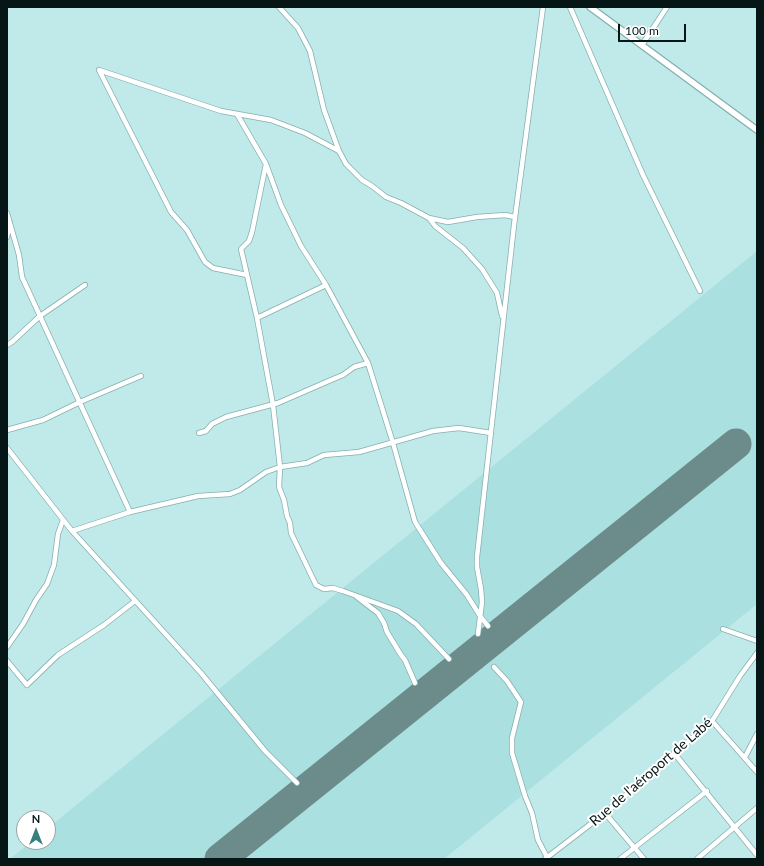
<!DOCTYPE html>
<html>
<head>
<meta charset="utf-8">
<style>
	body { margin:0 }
	#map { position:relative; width:764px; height:866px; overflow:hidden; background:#bfeae9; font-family:Lato,sans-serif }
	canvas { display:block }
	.frame { position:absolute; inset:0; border:8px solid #061616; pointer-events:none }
	.north { position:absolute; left:16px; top:810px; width:40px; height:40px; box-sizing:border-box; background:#fff; border:1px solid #9ba2a2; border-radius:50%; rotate:0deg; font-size:11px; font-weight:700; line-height:16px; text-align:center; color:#061616 }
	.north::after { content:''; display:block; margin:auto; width:14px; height:18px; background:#367f7e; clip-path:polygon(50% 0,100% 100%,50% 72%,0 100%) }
	.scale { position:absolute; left:618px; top:24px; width:68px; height:18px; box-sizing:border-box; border:2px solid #061616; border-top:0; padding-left:5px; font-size:12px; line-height:14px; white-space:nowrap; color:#061616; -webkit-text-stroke:3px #fff; paint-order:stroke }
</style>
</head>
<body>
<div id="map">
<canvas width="764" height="866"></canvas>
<div class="frame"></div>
<div class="north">N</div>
<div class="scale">100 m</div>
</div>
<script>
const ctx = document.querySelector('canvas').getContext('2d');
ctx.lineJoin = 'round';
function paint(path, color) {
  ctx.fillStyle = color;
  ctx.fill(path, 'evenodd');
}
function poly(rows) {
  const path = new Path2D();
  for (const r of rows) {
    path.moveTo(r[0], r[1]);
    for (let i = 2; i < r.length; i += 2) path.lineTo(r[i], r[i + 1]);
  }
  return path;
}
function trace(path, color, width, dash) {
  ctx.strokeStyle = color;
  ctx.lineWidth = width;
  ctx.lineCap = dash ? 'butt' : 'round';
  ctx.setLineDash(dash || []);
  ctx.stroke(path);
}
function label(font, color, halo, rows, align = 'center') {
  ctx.font = font + ' Lato,sans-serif';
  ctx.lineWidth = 4;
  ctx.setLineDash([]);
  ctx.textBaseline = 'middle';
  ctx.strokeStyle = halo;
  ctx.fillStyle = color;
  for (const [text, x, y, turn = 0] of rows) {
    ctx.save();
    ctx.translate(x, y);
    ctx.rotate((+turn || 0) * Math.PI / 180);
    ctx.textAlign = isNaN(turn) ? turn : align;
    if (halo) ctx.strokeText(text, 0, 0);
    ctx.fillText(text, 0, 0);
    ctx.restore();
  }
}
const built = poly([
	[757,251,757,604,444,859,10,859,31,842,48,842,48,828]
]);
const runway = poly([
	[220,859,736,444]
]);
const minor = poly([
	[279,7,298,28,310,51,324,110,339,151],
	[570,7,643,175,700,291],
	[642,45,667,7],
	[99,70,221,111,271,120,305,133,339,151,346,164,362,180,372,186,386,197,401,203,429,218,435,226,463,248,482,269,497,293,502,316],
	[99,70,171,212,187,230,205,262,213,268,247,275],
	[237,114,266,164,281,205,301,246,326,285,368,363,393,443,415,522,441,563,467,595,480,616,488,626],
	[266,164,252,232,249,241,241,249,257,318,273,405,280,467,279,487,284,500,287,516,290,523,291,533,316,585,324,589,333,588,343,591,398,611,416,624,449,659],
	[7,213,19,255,22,277,130,512],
	[429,218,448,222,477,217,505,215,515,217],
	[7,237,10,223],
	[257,318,326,285],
	[7,345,12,342,40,316,85,285],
	[7,430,43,420,80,402,141,376],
	[199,433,206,431,212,424,226,417,278,403,331,380,343,375,354,367,368,363],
	[7,448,72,531,201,673,265,751,297,783],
	[72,531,130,512,198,496,230,494,240,490,266,472,280,467,307,463,324,455,359,452,433,431,459,428,491,433],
	[357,597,378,613,384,623,387,632,401,655,405,660,415,683],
	[723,629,757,641],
	[478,634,482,602,481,589,477,567,477,557,514,225,543,7],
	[7,647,23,624,36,600,47,584,54,565,58,534,63,520],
	[7,661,27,685,58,655,104,625,135,601],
	[494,667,507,681,521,702,512,738,512,753,525,796,532,813,538,840,547,857],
	[712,721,757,772],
	[674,753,757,855],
	[745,757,757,734],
	[605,813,644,859],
	[545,859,605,813,712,721,740,676,757,653],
	[620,859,707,791],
	[697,859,757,808]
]);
const tertiary = poly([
	[590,7,757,130]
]);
const streetNames = [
	["Rue de l'aéroport de Labé",651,772,-41]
];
paint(built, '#aae0df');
trace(runway, '#6c8c8b', 31);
trace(minor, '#85afae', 6);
trace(tertiary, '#85afae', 8);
trace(minor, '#fff', 4.5);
trace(tertiary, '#fff', 5.5);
label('14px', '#061616', '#fff', streetNames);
</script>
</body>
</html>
